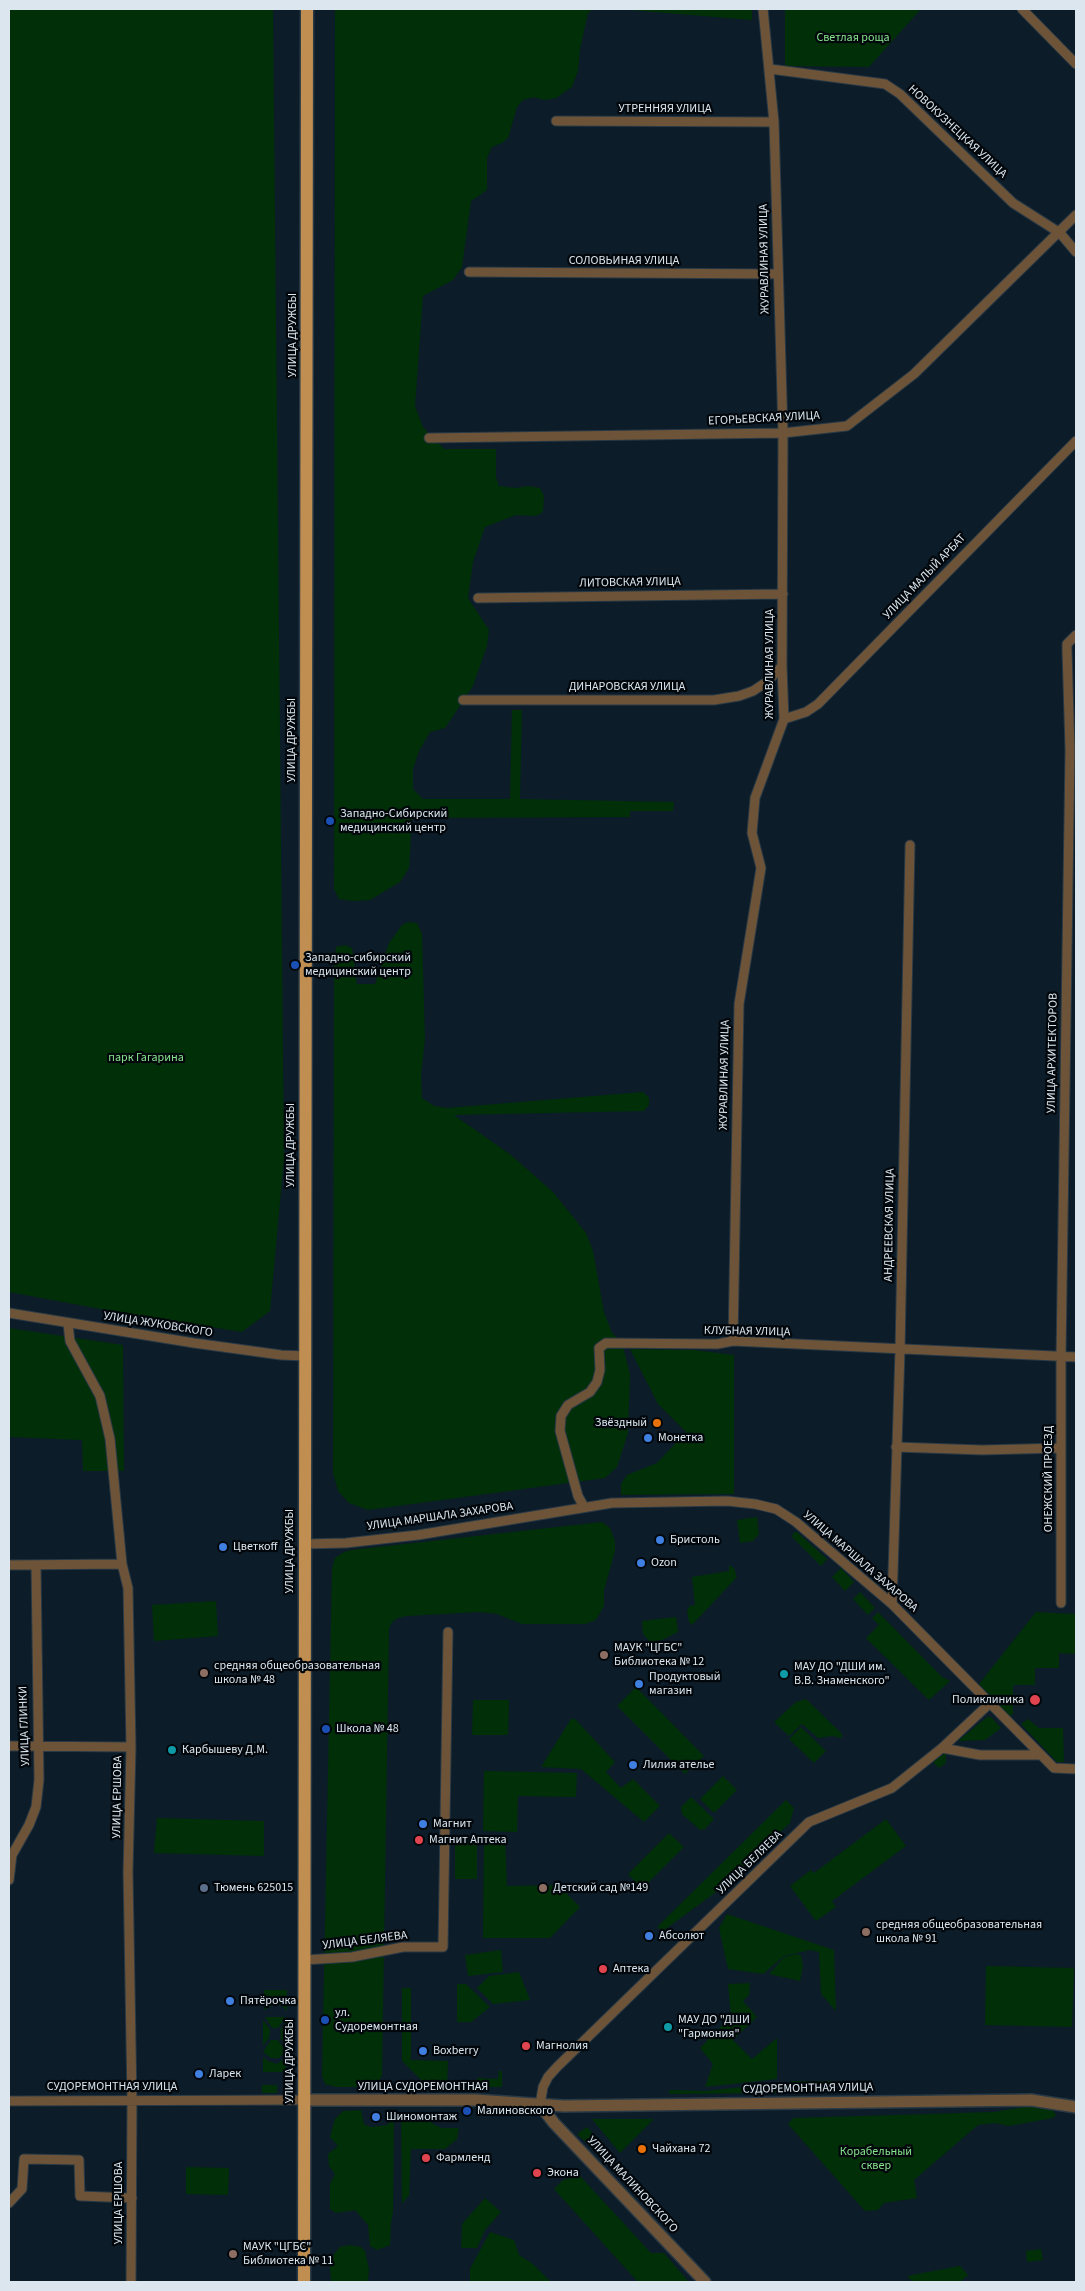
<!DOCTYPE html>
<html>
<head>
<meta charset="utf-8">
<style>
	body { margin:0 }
	#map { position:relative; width:1085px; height:2291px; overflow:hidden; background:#0c1d29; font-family:"Source Sans 3",sans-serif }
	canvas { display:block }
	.frame { position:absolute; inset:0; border:10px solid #dbe6ee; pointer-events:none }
</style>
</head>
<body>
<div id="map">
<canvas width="1085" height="2291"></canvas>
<div class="frame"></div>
</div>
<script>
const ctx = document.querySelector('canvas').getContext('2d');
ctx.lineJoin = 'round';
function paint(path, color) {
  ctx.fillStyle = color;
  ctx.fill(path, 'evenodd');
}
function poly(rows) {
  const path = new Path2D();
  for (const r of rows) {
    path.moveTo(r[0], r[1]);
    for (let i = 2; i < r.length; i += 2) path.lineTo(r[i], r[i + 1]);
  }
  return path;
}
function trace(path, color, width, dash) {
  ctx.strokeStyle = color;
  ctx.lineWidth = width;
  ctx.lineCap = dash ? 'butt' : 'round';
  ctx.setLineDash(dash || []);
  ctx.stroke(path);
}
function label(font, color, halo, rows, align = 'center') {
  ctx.font = font + ' "Source Sans 3",sans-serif';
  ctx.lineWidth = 4.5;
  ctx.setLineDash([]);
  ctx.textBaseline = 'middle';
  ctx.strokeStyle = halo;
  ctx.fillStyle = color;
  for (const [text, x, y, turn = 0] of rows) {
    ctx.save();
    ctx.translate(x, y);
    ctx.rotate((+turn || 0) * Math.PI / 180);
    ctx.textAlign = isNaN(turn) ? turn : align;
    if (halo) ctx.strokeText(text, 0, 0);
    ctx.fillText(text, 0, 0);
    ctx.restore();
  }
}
const green = poly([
	[9,9,273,9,284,1158,270,1311,242,1332,106,1310,9,1292],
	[335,9,594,9,588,13,580,49,578,71,572,87,556,98,544,100,534,97,523,100,517,107,508,138,502,143,492,147,487,158,487,190,471,201,462,267,453,280,423,296,415,406,423,427,444,449,496,449,496,477,499,486,516,488,528,486,540,488,544,496,543,512,536,516,516,515,485,527,473,562,468,598,489,630,487,646,473,686,445,728,430,732,419,751,413,769,413,789,423,799,510,799,512,710,522,710,520,799,674,802,673,811,630,811,630,817,412,818,409,868,400,882,370,900,353,901,339,899,334,889],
	[617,9,752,9,752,20],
	[785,9,921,9,869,67,785,66],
	[408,922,417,923,422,934,425,1039,421,1075,422,1098,434,1106,447,1108,643,1092,649,1098,649,1105,644,1111,454,1115,511,1155,553,1192,586,1233,593,1251,604,1312,612,1333,622,1342,630,1375,628,1433,617,1467,605,1478,368,1510,349,1503,338,1491,333,1473,334,965,336,947,345,945,352,948,357,984,375,984,389,943,402,925],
	[9,1328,123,1345,124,1471,83,1471,82,1440,9,1437],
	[630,1349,693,1350,734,1355,734,1494,621,1495,621,1484,627,1475,657,1463,686,1432,658,1404],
	[757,1517,759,1534,753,1541,740,1543,737,1520],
	[602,1522,610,1528,615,1541,615,1551,604,1590,604,1606,596,1620,585,1624,522,1624,497,1614,479,1612,407,1616,398,1618,392,1622,389,1629,382,2076,378,2082,368,2087,336,2087,325,2084,322,2076,332,1568,335,1558,344,1552,351,1550],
	[797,1532,827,1559,821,1566,792,1537,793,1533],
	[729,1565,734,1568,737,1577,692,1625,689,1622,687,1610,690,1606,695,1605,692,1577,729,1571],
	[841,1568,854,1582,845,1591,832,1577],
	[860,1592,875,1608,868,1615,853,1599],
	[216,1601,218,1636,154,1641,152,1605],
	[878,1612,941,1676,950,1681,929,1700,866,1638,879,1625,872,1618],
	[1036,1612,1076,1614,1076,1654,1059,1653,1059,1668,1035,1668,1035,1685,1013,1685,1013,1714,1010,1716,979,1684],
	[676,1617,678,1632,662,1640,650,1642,643,1634,642,1621],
	[636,1687,704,1756,685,1774,617,1706],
	[806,1699,842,1734,842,1738,832,1736,818,1738,802,1724,789,1736,774,1722,796,1702],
	[473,1700,509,1700,508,1735,472,1735],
	[987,1717,991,1717,1001,1728,985,1740,958,1741],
	[571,1719,575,1719,615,1762,606,1772,621,1788,633,1779,660,1806,644,1822,581,1769,541,1767],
	[1028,1719,1039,1728,1063,1728,1064,1762,1057,1762,1021,1724],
	[801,1727,826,1751,814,1763,789,1739],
	[946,1752,946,1763,939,1768,933,1762],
	[484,1771,577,1773,576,1797,518,1796,517,1832,483,1831],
	[723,1776,737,1790,714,1813,700,1799],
	[691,1797,714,1819,705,1829,700,1830,682,1814,681,1807],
	[786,1800,794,1808,790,1823,720,1889,663,1931,657,1927],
	[157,1818,264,1821,264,1856,154,1853],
	[886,1819,906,1846,832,1901,836,1907,816,1921,790,1886,811,1870,814,1873],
	[669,1833,684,1847,642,1889,628,1874],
	[484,1839,505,1839,507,1886,558,1885,580,1907,550,1938,483,1938],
	[455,1841,477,1841,477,1879,455,1879],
	[727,1914,834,1950,836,2011,821,1994,819,1952,810,1950,784,1956,763,1974,728,1969,719,1928],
	[501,1950,503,1972,468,1976,465,1955],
	[796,1954,801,1955,803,1966,800,1981,769,1974,784,1957],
	[986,1966,1074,1968,1072,2027,985,2025],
	[519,1972,530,2000,493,2004,477,1988,489,1976],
	[750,1983,749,1995,743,2001,757,2017,733,2040,752,2059,777,2038,777,2079,705,2087,713,2064,700,2048,731,2016,728,1984],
	[457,1984,466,1984,490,2007,471,2022,457,2022],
	[402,1988,411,1988,411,2060,448,2061,447,2087,427,2086,402,2061],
	[264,1990,287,1990,287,2011,281,2005,276,2004,264,2010],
	[265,2017,286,2017,278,2028,272,2028],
	[263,2020,270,2029,269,2038,263,2046],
	[287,2020,287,2046,280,2038,281,2035,280,2030],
	[271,2040,278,2040,286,2051,279,2058,271,2058,263,2052],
	[287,2056,286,2072,263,2072,263,2057,268,2061,277,2064],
	[499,2071,502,2071,502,2087,477,2087,477,2078,498,2079],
	[790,2081,863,2081,862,2085,797,2086,792,2092,788,2091],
	[777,2083,778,2090,776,2093,671,2094,668,2092,670,2090,706,2091],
	[262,2085,277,2085,277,2093,262,2093],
	[1030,2106,1053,2110,1056,2115,1053,2118,1009,2126,995,2123,978,2125,914,2180,917,2198,884,2203,878,2210,865,2211,788,2124,793,2118,994,2112],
	[361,2110,364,2124,371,2127,387,2125,394,2118,393,2212,391,2223,390,2245,377,2250,370,2246,368,2225,355,2210,336,2213,330,2209,330,2184,335,2174,329,2166,328,2154,338,2146,330,2137,335,2119,343,2111],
	[592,2119,654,2119,620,2153],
	[401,2120,430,2122,441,2128,459,2128,457,2139,445,2149,411,2149,409,2195,402,2204],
	[587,2127,612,2155,605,2160,577,2134],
	[186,2167,229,2168,228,2195,186,2194],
	[580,2176,651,2253,664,2253,689,2282,638,2282,554,2189,563,2180],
	[485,2198,501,2212,485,2230,477,2248,461,2248,462,2224],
	[490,2232,514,2240,519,2255,533,2264,551,2282,470,2282,470,2269],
	[350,2245,361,2247,365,2251,369,2269,368,2282,331,2282,330,2267,334,2254,340,2247],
	[1041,2249,1043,2260,1027,2262,1026,2251],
	[960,2266,968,2275,960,2282,913,2282,907,2276]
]);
const minor = poly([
	[1022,9,1076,64],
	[770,69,885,84,900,94,1013,203,1060,233,1076,252],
	[556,121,774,122],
	[469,272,778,274],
	[429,438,783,433,847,426,914,374,1076,215],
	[478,598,783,594],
	[463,700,714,700,739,696,753,691,768,681,782,666],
	[784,719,806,712,818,704,1076,441],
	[9,1313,194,1343,281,1355,305,1356],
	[68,1324,70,1341,100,1396,110,1439,122,1564,128,1588,131,1747,128,1872,132,2101,131,2282],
	[733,1341,739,1004,761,868,752,833,755,798,784,719,782,666,783,433,774,122,763,9],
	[896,1447,982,1450,1061,1448],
	[584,1507,578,1496,560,1431,561,1416,568,1405,590,1392,597,1382,600,1370,599,1348,606,1343,717,1344,733,1341,1076,1357],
	[304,1544,346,1543,418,1535,612,1503,727,1501,755,1504,776,1509,796,1522,892,1604,1054,1768,1076,1769],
	[9,1565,122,1564],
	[1061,1603,1061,1356,1070,750,1067,650,1067,644,1076,635],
	[892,1604,900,1350,910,845],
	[9,1746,131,1747],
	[942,1748,989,1704],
	[9,1880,12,1855,29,1825,36,1807,39,1780,36,1565],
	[304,1960,352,1957,403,1947,443,1947,448,1632],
	[9,2101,304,2100],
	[540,2105,543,2087,548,2077,557,2067,809,1822,892,1788,942,1748,980,1755,1040,1755],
	[9,2203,22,2189,24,2159,79,2160,80,2196,132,2198]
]);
const tertiary = poly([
	[304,2100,475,2100,564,2106,1031,2100,1076,2107],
	[540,2105,554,2123,705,2282]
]);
const primary = poly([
	[304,2282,307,9]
]);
const markers = [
	[330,821,5,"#1a4fb4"],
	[295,965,5,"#1a4fb4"],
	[657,1423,5,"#e8710a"],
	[648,1438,5,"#3f7fe0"],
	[660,1540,5,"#3f7fe0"],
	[223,1547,5,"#3f7fe0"],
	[641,1563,5,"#3f7fe0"],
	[604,1655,5,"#8d6e63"],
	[204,1673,5,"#8d6e63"],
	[784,1674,5,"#0f9aa8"],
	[639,1684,5,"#3f7fe0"],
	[1035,1700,6,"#e0444e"],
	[326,1729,5,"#1a4fb4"],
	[172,1750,5,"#0f9aa8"],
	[633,1765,5,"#3f7fe0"],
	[423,1824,5,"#3f7fe0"],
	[419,1840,5,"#e0444e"],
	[204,1888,5,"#5c6f8a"],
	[543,1888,5,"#8d6e63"],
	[866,1932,5,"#8d6e63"],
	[649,1936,5,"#3f7fe0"],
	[603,1969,5,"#e0444e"],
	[230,2001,5,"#3f7fe0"],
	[325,2020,5,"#1a4fb4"],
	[668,2027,5,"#0f9aa8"],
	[526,2046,5,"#e0444e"],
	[423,2051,5,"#3f7fe0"],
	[199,2074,5,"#3f7fe0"],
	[467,2111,5,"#1a4fb4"],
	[376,2117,5,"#3f7fe0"],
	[642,2149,5,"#e8710a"],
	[426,2158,5,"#e0444e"],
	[537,2173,5,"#e0444e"],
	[233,2254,5,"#8d6e63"]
];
const parkNames = [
	["Светлая роща",853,38],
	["парк Гагарина",146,1058],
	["Корабельный",876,2152],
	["сквер",876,2166]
];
const streetNames = [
	["УТРЕННЯЯ УЛИЦА",665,109],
	["НОВОКУЗНЕЦКАЯ УЛИЦА",957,132,43],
	["ЖУРАВЛИНАЯ УЛИЦА",765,259,-91],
	["СОЛОВЬИНАЯ УЛИЦА",624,261],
	["УЛИЦА ДРУЖБЫ",293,335,-90],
	["ЕГОРЬЕВСКАЯ УЛИЦА",764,419,-3],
	["УЛИЦА МАЛЫЙ АРБАТ",925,577,-46],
	["ЛИТОВСКАЯ УЛИЦА",630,583,-1],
	["ЖУРАВЛИНАЯ УЛИЦА",770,664,-90],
	["ДИНАРОВСКАЯ УЛИЦА",627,687],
	["УЛИЦА ДРУЖБЫ",292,740,-90],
	["УЛИЦА АРХИТЕКТОРОВ",1053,1053,-89],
	["ЖУРАВЛИНАЯ УЛИЦА",725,1075,-89],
	["УЛИЦА ДРУЖБЫ",291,1145,-90],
	["АНДРЕЕВСКАЯ УЛИЦА",890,1225,-89],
	["УЛИЦА ЖУКОВСКОГО",158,1325,9],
	["КЛУБНАЯ УЛИЦА",747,1332,1],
	["ОНЕЖСКИЙ ПРОЕЗД",1049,1479,-90],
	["УЛИЦА МАРШАЛА ЗАХАРОВА",440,1517,-8],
	["УЛИЦА ДРУЖБЫ",290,1551,-90],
	["УЛИЦА МАРШАЛА ЗАХАРОВА",860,1562,41],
	["УЛИЦА ГЛИНКИ",25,1726,-92],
	["УЛИЦА ЕРШОВА",118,1797,-89],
	["УЛИЦА БЕЛЯЕВА",750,1863,-44],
	["УЛИЦА БЕЛЯЕВА",365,1941,-7],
	["УЛИЦА ДРУЖБЫ",290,2061,-90],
	["СУДОРЕМОНТНАЯ УЛИЦА",112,2087],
	["УЛИЦА СУДОРЕМОНТНАЯ",423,2087],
	["СУДОРЕМОНТНАЯ УЛИЦА",808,2089,-1],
	["УЛИЦА МАЛИНОВСКОГО",632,2185,47],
	["УЛИЦА ЕРШОВА",119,2203,-90]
];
const poiNames = [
	["Западно-Сибирский",340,814],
	["медицинский центр",340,828],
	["Западно-сибирский",305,958],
	["медицинский центр",305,972],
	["Звёздный",647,1423,"right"],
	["Монетка",658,1438],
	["Бристоль",670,1540],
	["Цветкоff",233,1547],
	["Ozon",651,1563],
	["МАУК \"ЦГБС\"",614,1648],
	["Библиотека № 12",614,1662],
	["средняя общеобразовательная",214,1666],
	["школа № 48",214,1680],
	["МАУ ДО \"ДШИ им.",794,1667],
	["В.В. Знаменского\"",794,1681],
	["Продуктовый",649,1677],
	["магазин",649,1691],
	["Поликлиника",1024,1700,"right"],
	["Школа № 48",336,1729],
	["Карбышеву Д.М.",182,1750],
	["Лилия ателье",643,1765],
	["Магнит",433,1824],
	["Магнит Аптека",429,1840],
	["Тюмень 625015",214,1888],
	["Детский сад №149",553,1888],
	["средняя общеобразовательная",876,1925],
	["школа № 91",876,1939],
	["Абсолют",659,1936],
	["Аптека",613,1969],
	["Пятёрочка",240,2001],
	["ул.",335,2013],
	["Судоремонтная",335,2027],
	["МАУ ДО \"ДШИ",678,2020],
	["\"Гармония\"",678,2034],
	["Магнолия",536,2046],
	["Boxberry",433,2051],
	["Ларек",209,2074],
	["Малиновского",477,2111],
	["Шиномонтаж",386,2117],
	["Чайхана 72",652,2149],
	["Фармленд",436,2158],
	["Экона",547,2173],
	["МАУК \"ЦГБС\"",243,2247],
	["Библиотека № 11",243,2261]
];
paint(green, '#012f08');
trace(minor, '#293945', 11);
trace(tertiary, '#293945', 14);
trace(primary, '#293945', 15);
trace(minor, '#6d5438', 9);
trace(tertiary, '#6d5438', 11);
trace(primary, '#c08e50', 12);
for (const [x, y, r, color] of markers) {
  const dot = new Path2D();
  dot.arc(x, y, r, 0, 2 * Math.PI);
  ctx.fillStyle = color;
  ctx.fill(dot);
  trace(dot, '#02070c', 2);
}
label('12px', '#87e38d', '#02070c', parkNames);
label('12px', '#dbe6ee', '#02070c', streetNames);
label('12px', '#dbe6ee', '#02070c', poiNames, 'left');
</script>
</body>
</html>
